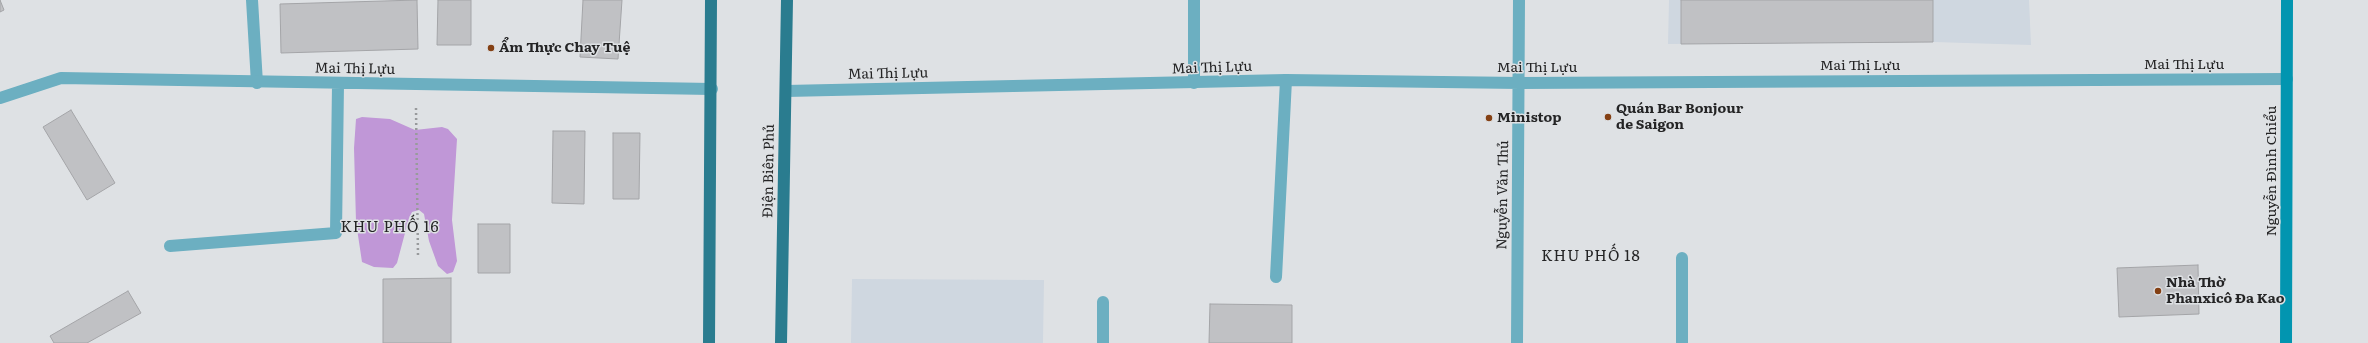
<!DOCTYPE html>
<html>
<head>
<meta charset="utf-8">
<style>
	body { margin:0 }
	canvas { display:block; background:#dee1e4 }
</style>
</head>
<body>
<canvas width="2368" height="343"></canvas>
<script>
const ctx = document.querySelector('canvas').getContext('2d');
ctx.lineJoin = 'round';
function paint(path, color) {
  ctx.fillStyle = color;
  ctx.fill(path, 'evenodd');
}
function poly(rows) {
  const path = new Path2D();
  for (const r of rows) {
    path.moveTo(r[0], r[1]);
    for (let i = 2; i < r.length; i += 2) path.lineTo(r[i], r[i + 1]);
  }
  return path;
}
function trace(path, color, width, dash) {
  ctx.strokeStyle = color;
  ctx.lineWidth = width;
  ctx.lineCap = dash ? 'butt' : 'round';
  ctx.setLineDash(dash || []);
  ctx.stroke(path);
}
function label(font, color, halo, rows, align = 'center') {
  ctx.font = font + ' Literata,serif';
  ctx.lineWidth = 3;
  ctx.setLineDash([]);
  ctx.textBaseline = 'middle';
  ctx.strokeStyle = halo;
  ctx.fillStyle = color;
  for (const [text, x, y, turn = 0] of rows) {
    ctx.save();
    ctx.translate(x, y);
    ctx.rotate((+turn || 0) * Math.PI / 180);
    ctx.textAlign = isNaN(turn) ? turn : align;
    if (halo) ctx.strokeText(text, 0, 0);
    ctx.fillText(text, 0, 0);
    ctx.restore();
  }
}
const built = poly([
	[1669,0,2029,0,2031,45,1933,42,1668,44],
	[852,279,1044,280,1043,343,851,343]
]);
const forest = poly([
	[362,117,390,119,415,130,442,127,448,129,457,139,452,220,457,261,453,272,447,274,438,266,429,241,424,214,419,210,412,212,409,218,397,263,393,268,374,267,362,262,356,222,354,148,356,119]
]);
const building = poly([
	[0,0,4,10,0,12,0,0],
	[417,0,418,49,281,53,280,4,417,0],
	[438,0,471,0,471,45,437,45,438,0],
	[583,0,622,0,618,59,580,57,583,0],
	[1681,0,1933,0,1933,42,1681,44,1681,0],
	[71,110,115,183,87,200,43,127,71,110],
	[553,131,585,131,584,204,552,203,553,131],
	[613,133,640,133,639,199,613,199,613,133],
	[478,224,510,224,510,273,478,273,478,224],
	[2198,265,2199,314,2119,317,2117,268,2198,265],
	[451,278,451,343,383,343,383,279,451,278],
	[128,291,141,313,87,343,54,343,50,336,128,291],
	[1210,304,1292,305,1292,343,1209,343,1210,304]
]);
const path = poly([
	[416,108,418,256]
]);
const lane = poly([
	[252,0,257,83],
	[1194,83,1194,0],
	[1276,277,1286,80],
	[1103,343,1103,302]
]);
const street = poly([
	[786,91,1286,80,1520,83,2287,79],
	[0,98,61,78,712,89],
	[170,246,336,233,338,84],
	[1682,258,1682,343],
	[1517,343,1519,0]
]);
const secondary = poly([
	[2286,343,2287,0]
]);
const primary = poly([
	[709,343,711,0],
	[781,343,787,0]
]);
const markers = [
	[491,48,4,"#844014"],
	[1608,117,4,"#844014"],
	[1489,118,4,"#844014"],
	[2158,291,4,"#844014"]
];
const poiNames = [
	["Ẩm Thực Chay Tuệ",499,48],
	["Quán Bar Bonjour",1616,109],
	["de Saigon",1616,125],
	["Ministop",1497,118],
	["Nhà Thờ",2166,283],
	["Phanxicô Đa Kao",2166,299]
];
const streetNames = [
	["Mai Thị Lựu",2184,65],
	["Mai Thị Lựu",1860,66],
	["Mai Thị Lựu",1212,68,-2],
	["Mai Thị Lựu",1537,68],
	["Mai Thị Lựu",355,69,1],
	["Mai Thị Lựu",888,74,-1],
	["Ðiện Biên Phủ",769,171,-89],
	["Nguyễn Đình Chiểu",2272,171,-90],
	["Nguyễn Văn Thủ",1503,195,-89]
];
const neighbourhoodNames = [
	["KHU PHỐ 16",390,228],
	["KHU PHỐ 18",1591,257]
];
paint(built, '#cfd7e0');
paint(forest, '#c097d7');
paint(building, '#c0c1c4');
trace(building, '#a4a5a8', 1);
trace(path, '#989a9c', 2.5, [2, 3]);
trace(lane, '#6cafc1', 12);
trace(street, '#6cafc1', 12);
trace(secondary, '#0295b0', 12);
trace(primary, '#2a7c8f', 12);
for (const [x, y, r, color] of markers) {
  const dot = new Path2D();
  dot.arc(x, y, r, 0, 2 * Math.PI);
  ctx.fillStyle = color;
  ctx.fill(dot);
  trace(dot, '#dee1e4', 1.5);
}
label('bold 14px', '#242425', '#dee1e4', poiNames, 'left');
label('14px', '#242425', '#dee1e4', streetNames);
ctx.letterSpacing = '1px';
label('15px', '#242425', '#dee1e4', neighbourhoodNames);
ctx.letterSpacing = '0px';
</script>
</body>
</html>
